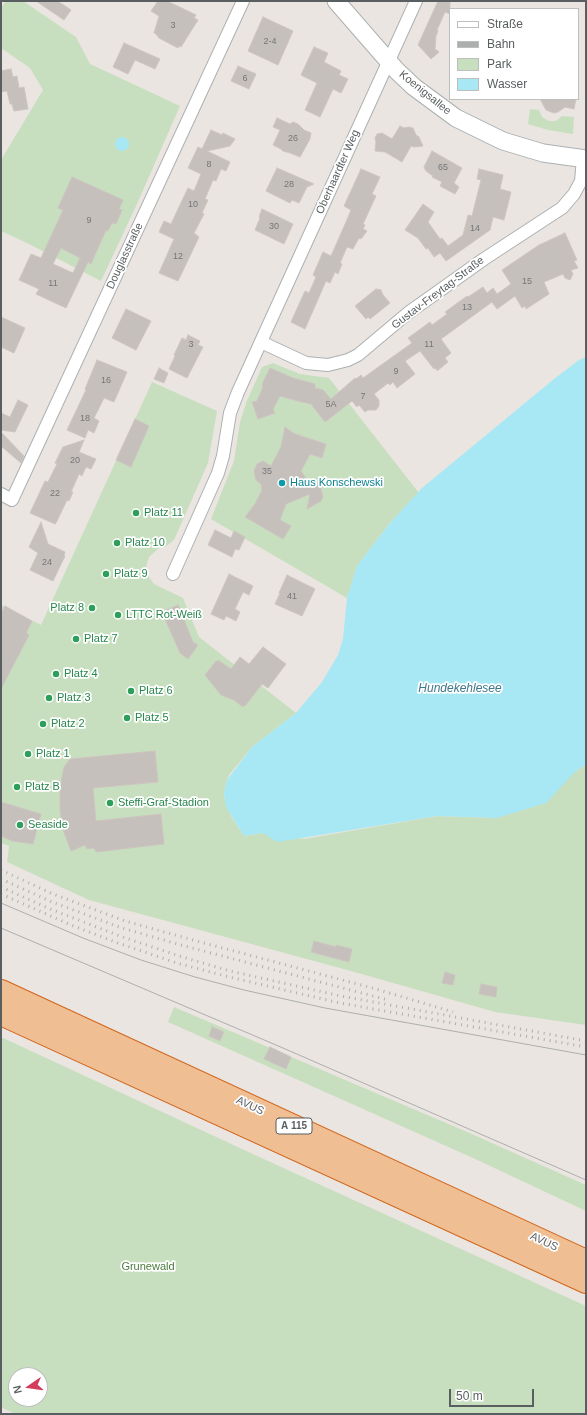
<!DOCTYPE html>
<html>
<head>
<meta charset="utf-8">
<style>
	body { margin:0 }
	#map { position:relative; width:587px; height:1415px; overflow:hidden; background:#eae5e0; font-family:Helvetica,sans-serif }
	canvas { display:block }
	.frame { position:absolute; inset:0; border:2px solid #595e60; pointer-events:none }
	.legend { position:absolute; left:449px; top:8px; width:130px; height:92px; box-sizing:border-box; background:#fff; border:1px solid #bdbfbf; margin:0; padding:5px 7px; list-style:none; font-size:12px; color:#595e60 }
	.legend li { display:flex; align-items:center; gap:8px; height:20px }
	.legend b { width:20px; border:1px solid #bdbfbf }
	.north { position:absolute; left:8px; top:1367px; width:40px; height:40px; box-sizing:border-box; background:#fff; border:1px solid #bdbfbf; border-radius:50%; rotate:257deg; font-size:11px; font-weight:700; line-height:16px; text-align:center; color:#595e60 }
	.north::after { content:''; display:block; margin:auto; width:14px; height:18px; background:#d33d5c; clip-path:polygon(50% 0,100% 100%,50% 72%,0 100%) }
	.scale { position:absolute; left:449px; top:1389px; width:85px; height:18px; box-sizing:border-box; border:2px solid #595e60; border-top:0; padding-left:5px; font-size:12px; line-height:14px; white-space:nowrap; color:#595e60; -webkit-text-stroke:3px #fff; paint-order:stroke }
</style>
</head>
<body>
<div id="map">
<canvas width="587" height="1415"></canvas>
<div class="frame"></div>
<ul class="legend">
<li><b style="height:5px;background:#fff"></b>Straße</li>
<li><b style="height:5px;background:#adaeae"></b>Bahn</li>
<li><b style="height:11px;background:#c8dfbf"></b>Park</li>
<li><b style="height:11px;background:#a7e8f4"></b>Wasser</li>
</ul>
<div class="north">N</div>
<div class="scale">50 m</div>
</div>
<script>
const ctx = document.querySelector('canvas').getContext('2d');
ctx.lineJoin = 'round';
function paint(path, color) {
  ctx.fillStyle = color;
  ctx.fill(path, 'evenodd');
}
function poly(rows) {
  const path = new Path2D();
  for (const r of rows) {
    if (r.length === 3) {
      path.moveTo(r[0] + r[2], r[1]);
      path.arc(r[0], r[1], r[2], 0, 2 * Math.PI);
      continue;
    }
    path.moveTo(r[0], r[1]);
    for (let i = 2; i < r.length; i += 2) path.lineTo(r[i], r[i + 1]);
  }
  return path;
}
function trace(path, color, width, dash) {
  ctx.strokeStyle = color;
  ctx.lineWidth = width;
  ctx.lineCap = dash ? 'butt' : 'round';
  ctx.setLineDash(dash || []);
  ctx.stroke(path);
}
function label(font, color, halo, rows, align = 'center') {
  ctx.font = font + ' Helvetica,sans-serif';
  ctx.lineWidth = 3.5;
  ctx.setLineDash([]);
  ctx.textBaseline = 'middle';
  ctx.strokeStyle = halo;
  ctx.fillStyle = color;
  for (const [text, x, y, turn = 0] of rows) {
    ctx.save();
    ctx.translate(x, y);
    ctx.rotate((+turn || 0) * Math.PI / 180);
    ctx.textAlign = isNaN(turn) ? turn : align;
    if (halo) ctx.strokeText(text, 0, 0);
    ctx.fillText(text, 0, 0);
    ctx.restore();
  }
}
const green = poly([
	[6,1,23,1,76,37,90,64,180,106,137,204,101,281,29,244,1,231,1,160,43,90,30,68,1,48,1,8],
	[530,109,539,110,542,117,549,121,556,121,562,116,574,117,573,134,548,130,528,124],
	[273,363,300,374,329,378,419,493,390,523,357,566,347,598,211,519,234,461,240,422,246,403,262,367],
	[152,382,217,411,208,463,174,540,165,547,159,548,149,557,146,567,148,576,154,584,183,598,199,637,296,713,252,747,229,775,227,780,224,793,225,801,231,816,244,836,263,833,304,839,437,816,497,818,575,772,586,764,586,1025,495,1012,351,971,89,900,7,862,9,846,1,843,1,605,41,625],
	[174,1007,465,1131,586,1185,586,1211,473,1158,168,1022],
	[1,1037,255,1155,586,1306,586,1414,15,1414,1,1407],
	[16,1375,40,1375,40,1399,16,1399]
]);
const water = poly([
	[122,144,7],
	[586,357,586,764,575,772,546,803,497,818,437,816,277,842,263,833,244,836,226,807,224,793,227,780,252,747,296,713,322,682,338,655,343,639,347,598,357,566,390,523,422,488,554,379,579,360]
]);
const building = poly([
	[36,1,60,1,59,2,71,10,64,20,36,1],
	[158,1,167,1,196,15,194,18,198,20,181,47,179,46,178,48,159,38,156,34,154,33,159,16,151,11,158,1],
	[438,1,450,1,450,14,445,12,437,30,438,31,436,36,435,49,439,52,431,59,418,45,438,1],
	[263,17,293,31,278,65,248,51,263,17],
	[124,43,160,59,155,69,135,60,128,74,113,67,124,43],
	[314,47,328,53,324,62,341,71,339,75,348,79,341,93,333,89,320,117,305,110,317,83,301,75,314,47],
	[238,66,256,74,249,89,231,81,238,66],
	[11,69,13,77,17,76,19,88,24,87,28,109,14,111,12,104,10,104,7,91,1,92,1,71,11,69],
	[540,99,576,99,574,109,565,107,558,112,554,113,546,110,540,99],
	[277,118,290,124,293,122,298,124,304,130,311,133,310,139,300,157,290,153,283,151,281,149,273,145,280,130,273,127,277,118],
	[400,126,404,128,409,127,413,128,416,135,419,137,423,146,414,147,411,146,402,162,385,152,375,151,376,142,375,138,377,134,382,133,392,139,400,126],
	[211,130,222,135,223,133,235,139,230,146,207,151,230,162,226,171,221,169,216,181,213,180,205,199,208,200,202,213,204,214,194,233,199,237,178,281,159,273,174,239,159,232,164,221,171,224,188,188,194,191,201,174,188,168,198,147,202,149,211,130],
	[432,151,462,168,454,183,459,187,455,194,440,186,442,182,432,177,433,176,426,171,424,167,432,151],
	[277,168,314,184,307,187,299,203,292,200,290,203,266,191,277,168],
	[361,169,380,177,372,194,376,196,363,224,365,225,363,229,367,231,361,239,359,238,353,249,347,247,340,263,342,264,338,274,335,272,330,283,326,281,305,329,291,322,305,291,309,293,316,277,313,275,323,252,331,256,346,222,351,210,344,206,361,169],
	[479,169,503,175,500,189,511,192,504,220,493,217,490,230,446,261,440,253,434,257,428,248,426,249,418,238,405,230,423,204,434,212,428,222,440,239,442,238,448,246,463,235,468,215,472,216,481,180,477,179,479,169],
	[72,177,123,200,119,209,122,210,116,224,112,223,108,231,106,230,91,264,88,262,66,308,36,294,39,289,19,280,31,254,41,258,63,210,58,208,72,177],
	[61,248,80,258,73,273,53,264,61,248],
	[262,209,293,224,284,244,255,230,260,218,259,217,262,209],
	[565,233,577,260,574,261,578,268,571,270,573,274,570,280,565,278,563,274,544,282,549,294,526,309,525,306,522,308,515,296,497,309,492,302,441,339,451,353,445,358,448,362,437,371,436,368,434,369,420,351,405,361,415,374,397,388,393,382,390,385,388,383,374,394,379,400,379,406,376,410,368,410,365,412,359,405,357,407,352,401,325,422,311,404,298,401,280,396,273,409,275,413,258,419,252,402,257,401,263,387,262,387,263,382,270,368,293,378,315,384,315,388,323,390,331,399,355,378,356,379,361,375,363,378,412,343,408,338,430,322,432,325,447,314,445,312,467,296,468,297,483,287,487,293,493,288,497,294,511,284,502,270,539,245,565,233],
	[376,289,381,290,383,295,390,303,370,319,368,317,366,319,355,306,376,289],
	[126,309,151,321,136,350,112,338,126,309],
	[1,317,25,328,14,353,1,347,1,317],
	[188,335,200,341,198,345,203,347,187,378,169,369,175,356,174,355,182,338,186,340,188,335],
	[97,360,127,372,114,402,104,398,94,418,99,421,94,433,88,430,85,438,67,430,86,390,85,389,97,360],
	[159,368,168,373,164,383,154,379,159,368],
	[18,400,28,405,15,432,1,430,1,413,10,417,18,400],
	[135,419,149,426,131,467,116,460,135,419],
	[285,427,293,433,301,436,326,444,322,458,310,454,301,471,313,489,319,481,323,497,321,501,307,509,310,494,286,504,280,520,291,526,283,539,245,517,255,504,262,490,261,484,256,480,254,471,257,464,263,461,271,466,281,447,285,427],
	[1,432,24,456,21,463,1,446,1,432],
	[84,440,79,452,96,459,91,469,86,467,82,476,79,474,71,492,73,492,69,501,67,500,56,523,55,524,30,513,45,481,48,482,57,464,55,463,63,447,84,440],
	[41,522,48,544,65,552,64,555,65,556,53,581,30,570,38,553,29,547,41,522],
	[215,530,231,538,234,531,245,537,239,550,235,549,232,557,208,545,215,530],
	[229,574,253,586,249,595,243,592,235,609,240,612,236,621,226,616,224,620,211,614,229,574],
	[287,575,315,589,302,616,275,604,280,593,279,593,287,575],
	[178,605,193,642,198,645,188,659,180,653,162,612,178,605],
	[5,606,32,621,26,633,29,635,1,689,1,614,5,606],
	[263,647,286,664,268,688,262,684,245,706,244,705,243,707,234,700,221,695,205,675,216,661,217,662,218,660,231,669,240,657,249,664,263,647],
	[155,751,158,782,93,788,96,821,161,814,164,844,96,852,94,848,87,849,85,845,71,851,62,827,60,808,60,787,64,767,70,759,155,751],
	[1,802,41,814,33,844,12,841,1,836,1,802],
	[314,941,336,947,336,945,352,949,349,962,311,952,314,941],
	[445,972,455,975,453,985,442,983,445,972],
	[481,984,497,987,496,997,479,994,481,984],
	[212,1027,224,1032,220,1041,209,1036,212,1027],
	[270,1047,291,1057,286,1069,264,1059,270,1047]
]);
const street = poly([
	[261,342,306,363,328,365,348,360,358,355,408,313,484,259,562,208,574,194,581,181,583,159],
	[1,494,12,500,243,1],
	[173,574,218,473,223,456,230,413,238,392,416,1]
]);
const secondary = poly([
	[336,1,397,71,414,87,456,118,503,141,543,153,586,159]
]);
const highway = poly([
	[1,991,586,1261],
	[1,1014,586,1282]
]);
const tram = poly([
	[1,903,83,938,141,960,195,977,244,990,325,1008,586,1055],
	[1,928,283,1048,586,1180]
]);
const rail = poly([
	[1,870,53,894,125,921,204,943,376,989,453,1012],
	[1,879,52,902,122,928,181,945,388,1000],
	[1,887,50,909,120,936,179,956,230,971,341,996,586,1041],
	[1,894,71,925,118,943,177,963,229,977,340,1003,586,1047]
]);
const markers = [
	[282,483,4,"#0f9aa8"],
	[136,513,4,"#2e9e5b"],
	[117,543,4,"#2e9e5b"],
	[106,574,4,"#2e9e5b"],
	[92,608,4,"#2e9e5b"],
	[118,615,4,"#2e9e5b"],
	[76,639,4,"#2e9e5b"],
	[56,674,4,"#2e9e5b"],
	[131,691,4,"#2e9e5b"],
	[49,698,4,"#2e9e5b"],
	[127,718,4,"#2e9e5b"],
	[43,724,4,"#2e9e5b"],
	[28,754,4,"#2e9e5b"],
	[17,787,4,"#2e9e5b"],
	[110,803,4,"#2e9e5b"],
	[20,825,4,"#2e9e5b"]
];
const numberNames = [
	["3",173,26],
	["2-4",270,42],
	["6",245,79],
	["26",293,139],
	["8",209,165],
	["65",443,168],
	["28",289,185],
	["10",193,205],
	["9",89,221],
	["30",274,227],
	["14",475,229],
	["12",178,257],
	["15",527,282],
	["11",53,284],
	["13",467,308],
	["3",191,345],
	["11",429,345],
	["9",396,372],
	["16",106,381],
	["7",363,397],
	["5A",331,405],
	["18",85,419],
	["20",75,461],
	["35",267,472],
	["22",55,494],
	["24",47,563],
	["41",292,597]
];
const shields = [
	[294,1126,36]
];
const shieldNames = [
	["A 115",294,1126]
];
const streetNames = [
	["Koenigsallee",425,93,39],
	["Oberhaardter Weg",338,172,-66],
	["Douglasstraße",125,256,-65],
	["Gustav-Freytag-Straße",438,293,-37],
	["AVUS",250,1106,25],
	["AVUS",544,1242,25]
];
const cultureNames = [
	["Haus Konschewski",290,483]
];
const leisureNames = [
	["Platz 11",144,513],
	["Platz 10",125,543],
	["Platz 9",114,574],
	["Platz 8",84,608,"right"],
	["LTTC Rot-Weiß",126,615],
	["Platz 7",84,639],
	["Platz 4",64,674],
	["Platz 6",139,691],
	["Platz 3",57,698],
	["Platz 5",135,718],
	["Platz 2",51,724],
	["Platz 1",36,754],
	["Platz B",25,787],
	["Steffi-Graf-Stadion",118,803],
	["Seaside",28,825]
];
const parkNames = [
	["Grunewald",148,1267]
];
const waterNames = [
	["Hundekehlesee",460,689]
];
paint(green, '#c8dfbf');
paint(water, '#a7e8f4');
paint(building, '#c6c0bd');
trace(building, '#cec5c0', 1);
trace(street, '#acb0b2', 14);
trace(secondary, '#abb0b2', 19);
trace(highway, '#d0641a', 24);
trace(street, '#fff', 12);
trace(secondary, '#fff', 17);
trace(highway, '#efbe92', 22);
trace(tram, '#adaeae', 1);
trace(rail, '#adaeae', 3, [1, 5]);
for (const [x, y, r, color] of markers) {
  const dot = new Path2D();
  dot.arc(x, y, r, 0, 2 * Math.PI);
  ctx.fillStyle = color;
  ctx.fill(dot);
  trace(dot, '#fff', 1.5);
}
label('9px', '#747677', null, numberNames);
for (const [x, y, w] of shields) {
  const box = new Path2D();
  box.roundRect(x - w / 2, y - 8, w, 16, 3);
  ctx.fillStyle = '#fff';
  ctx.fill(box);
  trace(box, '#595e60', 1);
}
label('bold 10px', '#595e60', null, shieldNames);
label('11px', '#595e60', '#fff', streetNames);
label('11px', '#0d838f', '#fff', cultureNames, 'left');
label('11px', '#27864d', '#fff', leisureNames, 'left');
label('11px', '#4b7b3d', '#fff', parkNames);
label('italic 12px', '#3f788a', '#fff', waterNames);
</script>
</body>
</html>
